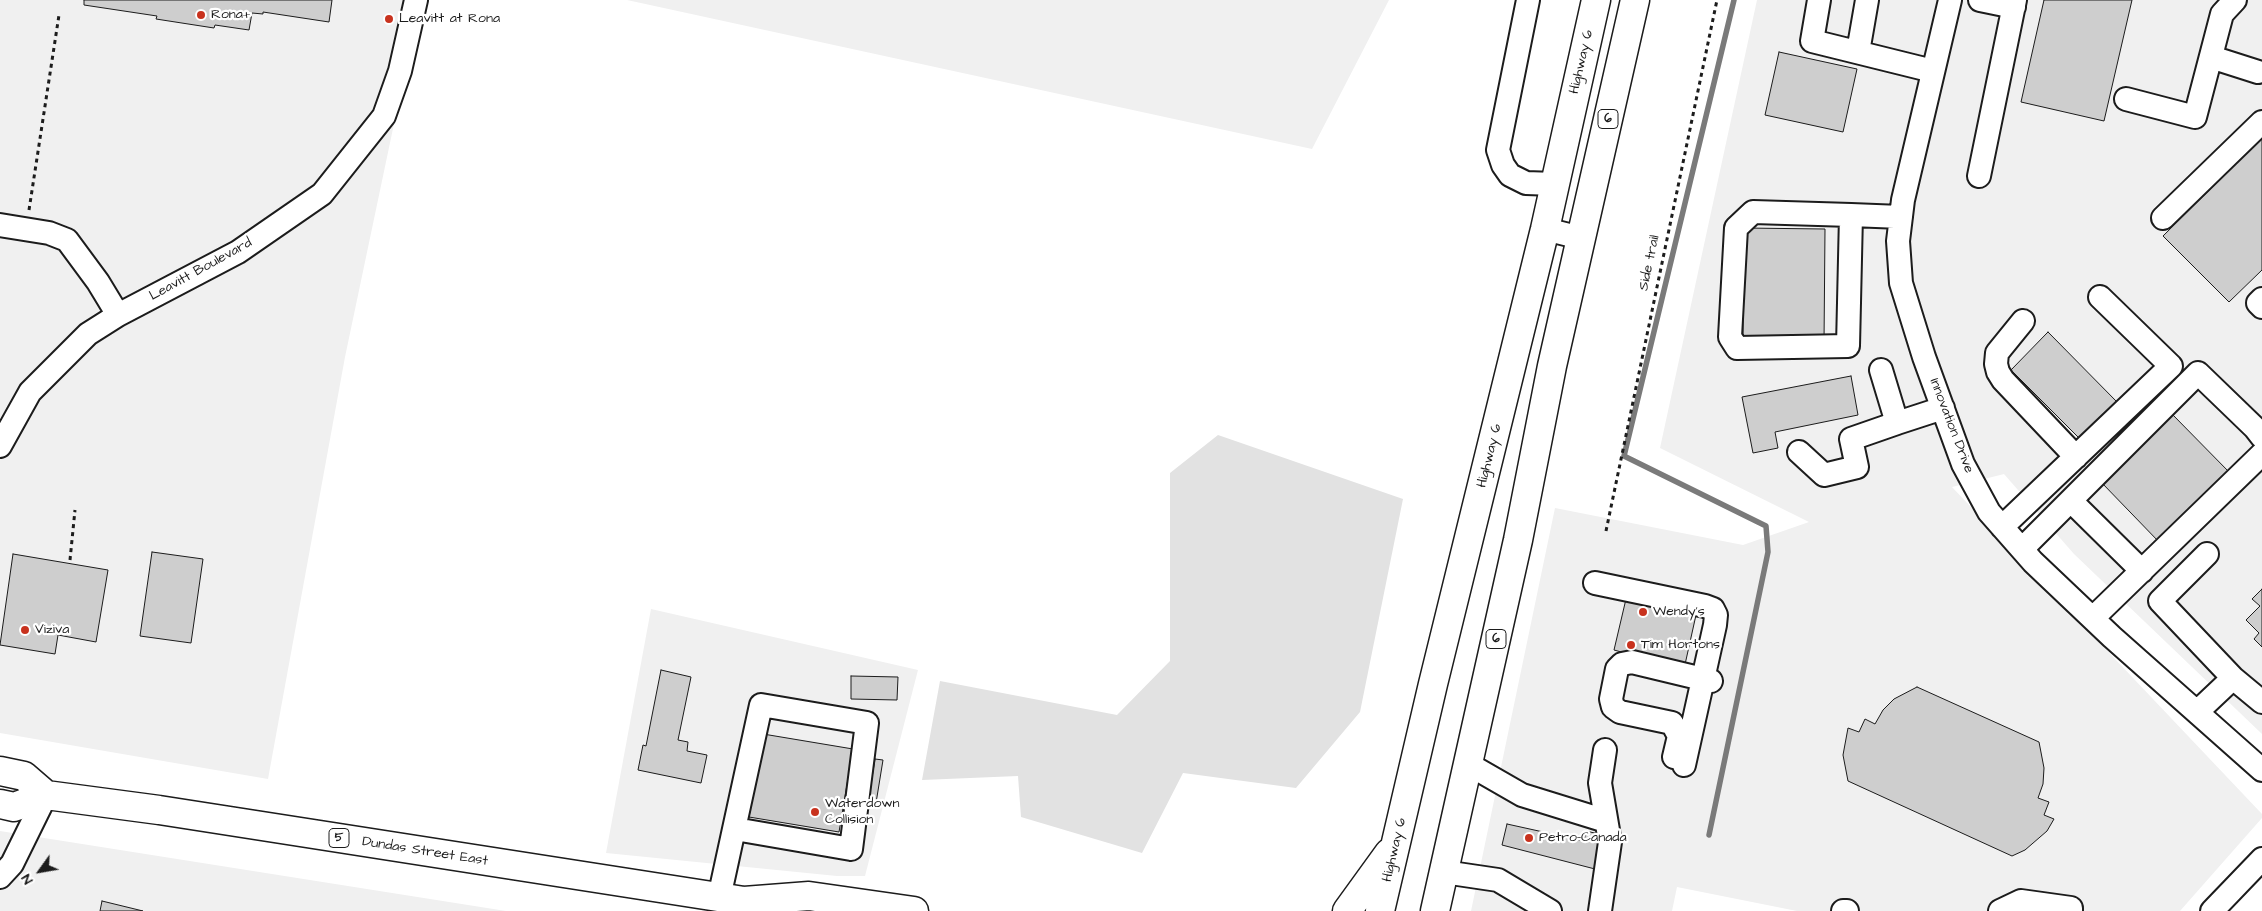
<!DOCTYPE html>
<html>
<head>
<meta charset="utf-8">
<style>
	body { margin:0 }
	#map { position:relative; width:2262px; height:911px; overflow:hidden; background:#fff; font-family:"Architects Daughter",sans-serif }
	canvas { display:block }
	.north { position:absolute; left:15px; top:846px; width:50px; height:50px; -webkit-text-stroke:4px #fff; paint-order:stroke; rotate:238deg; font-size:14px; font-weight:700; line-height:20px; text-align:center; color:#1c1c1c }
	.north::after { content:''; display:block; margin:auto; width:18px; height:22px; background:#1c1c1c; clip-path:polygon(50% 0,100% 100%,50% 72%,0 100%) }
</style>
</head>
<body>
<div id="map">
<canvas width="2262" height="911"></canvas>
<div class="north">N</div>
</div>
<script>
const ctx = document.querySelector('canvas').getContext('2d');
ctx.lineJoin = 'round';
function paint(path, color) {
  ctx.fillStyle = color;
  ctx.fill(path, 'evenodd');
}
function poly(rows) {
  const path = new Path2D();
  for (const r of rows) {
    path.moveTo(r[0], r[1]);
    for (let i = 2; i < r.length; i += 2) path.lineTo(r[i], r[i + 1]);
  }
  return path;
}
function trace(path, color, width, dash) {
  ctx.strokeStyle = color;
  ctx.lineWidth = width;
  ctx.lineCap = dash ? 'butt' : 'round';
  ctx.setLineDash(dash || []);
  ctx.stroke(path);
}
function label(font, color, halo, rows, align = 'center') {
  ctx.font = font + ' "Architects Daughter",sans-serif';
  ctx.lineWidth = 4.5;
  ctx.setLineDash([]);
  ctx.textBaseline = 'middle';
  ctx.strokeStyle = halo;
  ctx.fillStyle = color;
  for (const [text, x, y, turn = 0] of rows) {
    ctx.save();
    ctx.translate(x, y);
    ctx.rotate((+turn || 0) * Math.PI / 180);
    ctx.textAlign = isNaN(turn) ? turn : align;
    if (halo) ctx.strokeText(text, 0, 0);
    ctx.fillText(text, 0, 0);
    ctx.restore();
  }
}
const built = poly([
	[0,0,420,0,345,357,268,779,0,733],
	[627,0,1389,0,1312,149],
	[1757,0,2262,0,2262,734,2074,554,2004,474,1952,487,2262,814,2262,818,2180,911,1797,911,1677,887,1672,911,1471,911,1555,508,1743,545,1809,522,1660,448],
	[651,609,918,670,865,876,837,876,606,853],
	[0,831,506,911,0,911]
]);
const green = poly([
	[1218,435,1403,499,1360,712,1296,788,1183,773,1142,853,1021,817,1018,776,922,780,940,681,1117,715,1170,661,1170,473]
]);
const stream = poly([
	[1709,835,1768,552,1766,526,1624,456,1734,0]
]);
const building = poly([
	[84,0,332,0,329,22,263,12,263,14,252,13,249,30,215,25,214,28,156,19,157,16,84,5,84,0],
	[2044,0,2132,0,2104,121,2021,102,2044,0],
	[1779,52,1857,69,1843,132,1765,115,1779,52],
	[2262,138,2262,270,2229,302,2163,236,2262,138],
	[1743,228,1825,229,1824,343,1743,343,1743,228],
	[2048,332,2118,403,2081,440,2011,370,2048,332],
	[1851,376,1858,415,1775,432,1778,448,1753,453,1742,397,1851,376],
	[2171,413,2231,474,2160,543,2101,482,2171,413],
	[152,552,203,559,191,643,140,636,152,552],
	[13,554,108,570,96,642,58,635,55,654,0,645,13,554],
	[2262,589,2262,647,2254,639,2259,633,2246,620,2260,606,2252,599,2262,589],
	[1626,599,1696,615,1684,669,1614,650,1626,599],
	[661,670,691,677,678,740,688,742,687,751,707,755,701,783,638,770,643,745,646,746,661,670],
	[851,676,898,677,897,700,851,699,851,676],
	[1917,687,2039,742,2044,768,2043,784,2038,798,2049,802,2044,815,2054,819,2047,831,2025,850,2012,856,1848,781,1843,755,1848,728,1859,732,1865,719,1875,724,1883,710,1894,699,1917,687],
	[763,734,853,749,839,832,749,817,763,734],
	[875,759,883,760,876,803,868,802,875,759],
	[1507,824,1584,841,1586,831,1603,835,1595,869,1502,845,1507,824],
	[102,901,143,911,100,911,102,901]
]);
const path = poly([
	[29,210,59,15],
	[1606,531,1717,0],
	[70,560,75,510]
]);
const minor = poly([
	[1528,0,1498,150,1503,165,1510,175,1526,183,1555,184],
	[1819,0,1812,41,1933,71],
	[1950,0,1903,200,1898,241,1901,283,1924,357,1963,464,1989,512,2033,562,2112,637,2262,770],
	[1980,0,2014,7],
	[1858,52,1867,0],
	[2211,57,2258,72],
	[2126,99,2195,117,2222,14,2235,0],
	[1979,176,2015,0],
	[1851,215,1848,346,1737,348,1730,337,1736,228,1753,212,1851,215,1901,217],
	[2163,218,2262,122],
	[0,225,49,233,67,240,98,282,118,315],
	[1545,229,1581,238],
	[2262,299,2258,303,2262,307],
	[2023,321,1997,353,1996,364,1998,372,2003,380,2076,457],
	[1881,370,1897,423,1943,408],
	[0,446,30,392,88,334,118,315,238,252,322,194,384,116,400,71,416,0],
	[1799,452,1824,475,1857,467,1851,439,1897,423],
	[2071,501,2142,571],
	[2002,527,2171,366,2100,297],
	[2022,549,2198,373,2255,428,2262,437],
	[1595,583,1705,606,1713,609,1716,615,1715,625,1684,765],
	[2093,618,2262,454],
	[2233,678,2262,702],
	[2197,712,2233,678,2160,601,2207,554],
	[1674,757,1679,736,1672,723,1620,712,1613,707,1611,699,1617,669,1622,664,1632,662,1711,681],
	[1468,764,1522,795,1606,821],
	[1444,872,1498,880,1550,911],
	[0,877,12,864,46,795],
	[719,898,761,705,867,723,851,849,735,829],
	[1600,911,1610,842,1600,783,1605,750],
	[1843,911,1847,911],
	[2000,911,2021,901,2071,908,2071,911],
	[2212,911,2262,859]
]);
const major = poly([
	[0,771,24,776,46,795],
	[0,804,14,807,46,795,159,810,744,901,809,896,914,911]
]);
const highway = poly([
	[1347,911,1389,853],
	[1380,911,1433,684,1545,229,1596,0],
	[1435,911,1518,540,1552,366,1635,0]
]);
const markers = [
	[201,15,5,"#c8321e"],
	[389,19,5,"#c8321e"],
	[1643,612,5,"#c8321e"],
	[25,630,5,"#c8321e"],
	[1631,645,5,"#c8321e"],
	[815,812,5,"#c8321e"],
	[1529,838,5,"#c8321e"]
];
const shields = [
	[1608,119,20],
	[1496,639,20],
	[339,838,20]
];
const shieldNames = [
	["6",1608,119],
	["6",1496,639],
	["5",339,838]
];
const poiNames = [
	["Rona+",211,15],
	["Leavitt at Rona",399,19],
	["Wendy's",1653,612],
	["Viziva",35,630],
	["Tim Hortons",1641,645],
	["Waterdown",825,804],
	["Collision",825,820],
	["Petro-Canada",1539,838]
];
const streetNames = [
	["Highway 6",1582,62,-77],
	["Side trail",1650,263,-78],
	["Leavitt Boulevard",201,270,-29],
	["Innovation Drive",1951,426,69],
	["Highway 6",1490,456,-76],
	["Highway 6",1395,850,-77],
	["Dundas Street East",425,852,9]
];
paint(built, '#f0f0f0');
paint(green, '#e2e2e2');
trace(stream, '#7a7a7a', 5.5);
paint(building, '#cecece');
trace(building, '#1c1c1c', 1);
trace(minor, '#1c1c1c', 26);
trace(major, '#1c1c1c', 31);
trace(highway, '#1c1c1c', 31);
trace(path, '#1c1c1c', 3, [4, 4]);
trace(minor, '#fff', 22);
trace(major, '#fff', 28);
trace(highway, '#fff', 28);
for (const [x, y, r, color] of markers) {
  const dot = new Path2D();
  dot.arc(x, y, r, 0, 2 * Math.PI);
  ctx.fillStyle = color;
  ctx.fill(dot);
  trace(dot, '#fff', 2);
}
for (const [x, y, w] of shields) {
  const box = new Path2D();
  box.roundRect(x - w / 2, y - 9.5, w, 19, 4);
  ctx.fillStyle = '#fff';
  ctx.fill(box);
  trace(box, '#1c1c1c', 1);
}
label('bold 12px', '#1c1c1c', null, shieldNames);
label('14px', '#1c1c1c', '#fff', poiNames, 'left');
label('14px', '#1c1c1c', '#fff', streetNames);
</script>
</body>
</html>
